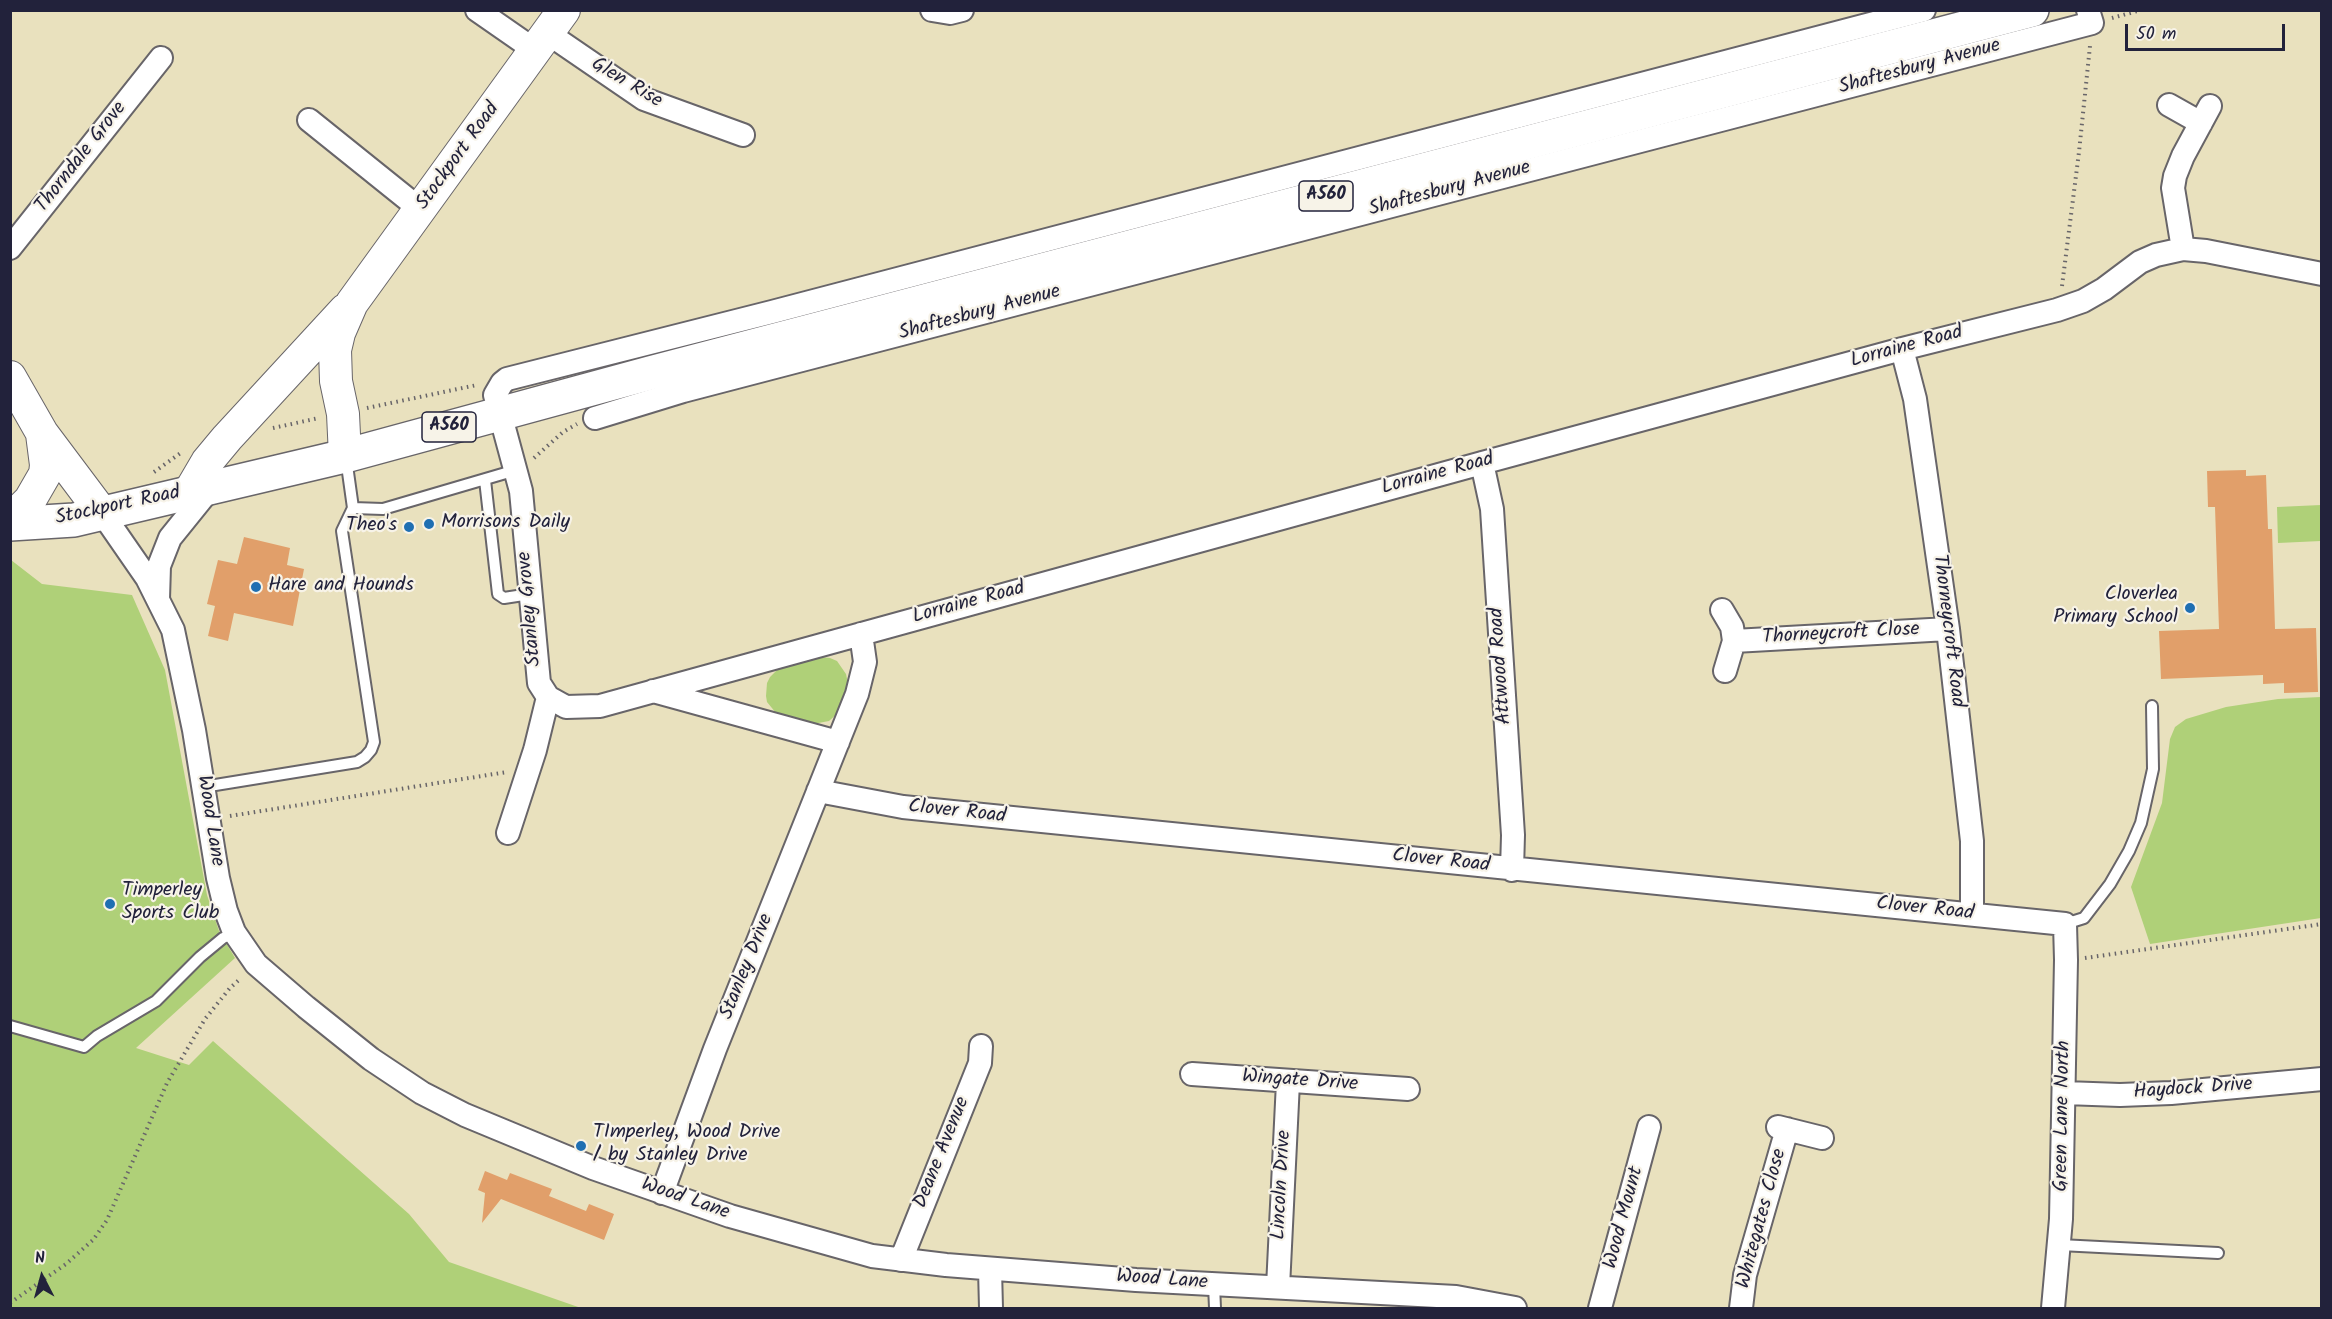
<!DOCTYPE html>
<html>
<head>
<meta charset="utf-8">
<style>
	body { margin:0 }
	#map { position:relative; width:2332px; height:1319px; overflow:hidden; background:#e9e1be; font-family:Kalam,sans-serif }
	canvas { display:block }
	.frame { position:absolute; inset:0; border:12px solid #22223b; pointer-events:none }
	.north { position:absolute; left:12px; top:1247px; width:60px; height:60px; -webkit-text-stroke:4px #f7f3e8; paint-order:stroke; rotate:354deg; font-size:16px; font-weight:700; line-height:24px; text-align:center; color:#22223b }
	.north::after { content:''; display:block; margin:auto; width:21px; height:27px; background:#22223b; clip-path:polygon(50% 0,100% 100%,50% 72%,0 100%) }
	.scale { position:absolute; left:2125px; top:24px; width:160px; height:27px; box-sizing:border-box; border:3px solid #22223b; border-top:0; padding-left:8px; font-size:18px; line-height:21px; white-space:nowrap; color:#22223b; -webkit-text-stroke:4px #f7f3e8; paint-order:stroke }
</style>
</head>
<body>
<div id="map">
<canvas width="2332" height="1319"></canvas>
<div class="frame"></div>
<div class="north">N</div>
<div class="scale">50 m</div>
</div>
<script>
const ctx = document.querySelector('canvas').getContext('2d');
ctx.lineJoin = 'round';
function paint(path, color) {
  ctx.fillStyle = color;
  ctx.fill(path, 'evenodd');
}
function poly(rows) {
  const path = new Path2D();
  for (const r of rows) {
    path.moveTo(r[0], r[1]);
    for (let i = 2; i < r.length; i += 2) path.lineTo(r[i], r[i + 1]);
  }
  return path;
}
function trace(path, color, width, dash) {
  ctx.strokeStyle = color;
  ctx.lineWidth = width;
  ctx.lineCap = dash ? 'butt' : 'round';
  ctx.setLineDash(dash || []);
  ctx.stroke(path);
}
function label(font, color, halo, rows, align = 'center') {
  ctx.font = font + ' Kalam,sans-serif';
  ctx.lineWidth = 4.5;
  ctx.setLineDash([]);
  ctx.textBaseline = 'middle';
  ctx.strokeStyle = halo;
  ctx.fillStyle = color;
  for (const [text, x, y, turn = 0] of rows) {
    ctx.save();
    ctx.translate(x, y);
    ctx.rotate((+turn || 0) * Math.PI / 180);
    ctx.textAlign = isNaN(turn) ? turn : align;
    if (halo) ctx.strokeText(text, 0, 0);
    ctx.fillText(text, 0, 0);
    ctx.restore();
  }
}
const green = poly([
	[2321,505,2321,541,2278,543,2277,507],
	[11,560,42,584,132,595,165,670,207,895,219,931,235,958,136,1048,189,1065,213,1041,409,1214,449,1262,581,1308,11,1308],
	[820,657,830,658,837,661,846,674,849,688,838,713,829,721,813,724,776,713,767,702,766,696,767,683,770,677,780,667],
	[2321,697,2321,918,2150,944,2131,887,2162,803,2170,739,2175,727,2186,719,2226,707,2278,699]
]);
const building = poly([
	[2246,470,2246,476,2266,475,2268,529,2272,529,2275,629,2316,628,2318,692,2284,693,2284,683,2263,684,2263,675,2161,679,2159,631,2219,629,2215,507,2208,507,2207,471],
	[244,537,290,548,287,565,304,569,293,626,234,613,228,641,208,636,215,606,207,604,218,560,237,564],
	[485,1171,507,1180,510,1173,552,1189,549,1196,586,1211,589,1204,614,1214,604,1240,501,1199,482,1223,485,1193,478,1190]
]);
const path = poly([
	[2112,18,2141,10],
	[2062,286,2079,152,2090,46],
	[367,408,477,385],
	[273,428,319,418],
	[534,458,563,432,577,424],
	[154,472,182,452],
	[230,816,507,772],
	[2085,958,2322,924],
	[10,1303,66,1264,93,1240,107,1220,167,1083,205,1019,230,988,241,978]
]);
const lane = poly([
	[346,458,353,508,383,509,516,470],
	[485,480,498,594,504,598,530,594],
	[203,787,357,762,365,757,371,750,374,742,372,729,342,531,353,508],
	[2065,924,2084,918,2110,884,2129,851,2141,823,2153,769,2152,706],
	[10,1026,84,1047,97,1036,156,1001,200,957,223,938,235,933],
	[2060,1245,2218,1253],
	[1214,1285,1215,1308]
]);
const street = poly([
	[477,10,536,51],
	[932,10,950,13,962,10],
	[1924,10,772,312,507,379,502,383,495,395,521,491,539,683,548,697,566,707,600,706,1482,463,1902,349,2057,310,2083,301,2104,289,2140,262,2156,255,2183,249,2206,251,2322,274],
	[549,34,644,99,743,135],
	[2169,105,2201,123],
	[309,120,421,210],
	[10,248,161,58],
	[2183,249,2173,188,2175,176,2183,156,2210,106],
	[1902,349,1915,399,1948,629,1972,841,1972,914],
	[595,418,683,391,2092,23,2088,10],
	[1482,463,1492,509,1513,835,1512,870],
	[102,513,147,578,173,630,194,730,218,878,226,911,234,932,256,964,306,1007,371,1059,422,1093,465,1115,593,1168,730,1216,872,1256,946,1265,1136,1280,1456,1297,1515,1308],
	[158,599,159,566,170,538,212,486],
	[1722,610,1732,627,1734,641,1725,671],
	[1734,641,1948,629],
	[653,691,838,742],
	[818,791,903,807,2065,924,2066,960,2061,1219,2053,1308],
	[508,833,535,750,548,697],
	[1192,1074,1408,1089],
	[2065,1093,2120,1095,2171,1093,2322,1079],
	[1778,1127,1822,1138],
	[662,1193,715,1049,857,694,865,662,861,634],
	[901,1260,980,1063,981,1046],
	[990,1269,991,1308],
	[1278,1287,1288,1082],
	[1600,1308,1649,1127],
	[1741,1308,1745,1275,1787,1129]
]);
const secondary = poly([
	[10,377,42,433,102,513],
	[345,456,343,414,336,381,335,350,339,333,352,303,564,10],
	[190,491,207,462,227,438,345,310],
	[10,520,30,500,45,474,46,465,42,434]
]);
const highway = poly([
	[10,524,74,520,345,456,650,373,2032,10]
]);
const markers = [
	[429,524,6,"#1f6fb2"],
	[409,527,6,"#1f6fb2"],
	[256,587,6,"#1f6fb2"],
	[2190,608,6,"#1f6fb2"],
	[110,904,6,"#1f6fb2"],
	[581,1146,6,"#1f6fb2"]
];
const shields = [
	[1326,196,54],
	[449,427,54]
];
const shieldNames = [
	["A560",1326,196],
	["A560",449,427]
];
const streetNames = [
	["Shaftesbury Avenue",1920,68,-15],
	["Glen Rise",626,84,31],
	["Stockport Road",459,157,-54],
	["Thorndale Grove",82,158,-52],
	["Shaftesbury Avenue",1450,190,-15],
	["Shaftesbury Avenue",980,314,-15],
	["Lorraine Road",1907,348,-15],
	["Lorraine Road",1438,475,-15],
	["Stockport Road",118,507,-12],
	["Lorraine Road",969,604,-15],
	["Stanley Grove",531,609,-95],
	["Thorneycroft Road",1947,631,83],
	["Thorneycroft Close",1841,635,-3],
	["Attwood Road",1502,666,-94],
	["Clover Road",957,813,6],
	["Wood Lane",209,821,81],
	["Clover Road",1441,862,6],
	["Clover Road",1925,910,6],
	["Stanley Drive",748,967,-68],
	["Wingate Drive",1300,1082,4],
	["Haydock Drive",2193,1090,-4],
	["Green Lane North",2064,1116,-89],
	["Deane Avenue",943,1153,-68],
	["Lincoln Drive",1283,1185,-87],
	["Wood Lane",685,1200,19],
	["Wood Mount",1625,1218,-75],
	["Whitegates Close",1763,1219,-75],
	["Wood Lane",1162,1281,4]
];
const poiNames = [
	["Morrisons Daily",441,524],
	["Theo's",397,527,"right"],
	["Hare and Hounds",268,587],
	["Cloverlea",2178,596,"right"],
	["Primary School",2178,619,"right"],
	["Timperley",122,892],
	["Sports Club",122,915],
	["TImperley, Wood Drive",593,1134],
	["/ by Stanley Drive",593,1157]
];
paint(green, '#afd078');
paint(building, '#e19f6a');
trace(lane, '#686569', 14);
trace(street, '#686569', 26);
trace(secondary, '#686569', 34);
trace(highway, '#686569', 36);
trace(path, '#686569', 4, [1.5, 4.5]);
trace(lane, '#fff', 10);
trace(street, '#fff', 22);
trace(secondary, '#fff', 32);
trace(highway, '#fff', 33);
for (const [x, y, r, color] of markers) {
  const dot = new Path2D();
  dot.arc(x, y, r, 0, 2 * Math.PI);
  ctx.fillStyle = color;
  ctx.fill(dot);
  trace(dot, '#f7f3e8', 2);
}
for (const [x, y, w] of shields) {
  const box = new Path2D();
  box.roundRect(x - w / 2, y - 15, w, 30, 4.5);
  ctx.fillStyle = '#f7f3e8';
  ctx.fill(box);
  trace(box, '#22223b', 1.5);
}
label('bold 18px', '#22223b', null, shieldNames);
label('20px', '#22223b', '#f7f3e8', streetNames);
label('20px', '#22223b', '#f7f3e8', poiNames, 'left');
</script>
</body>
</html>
